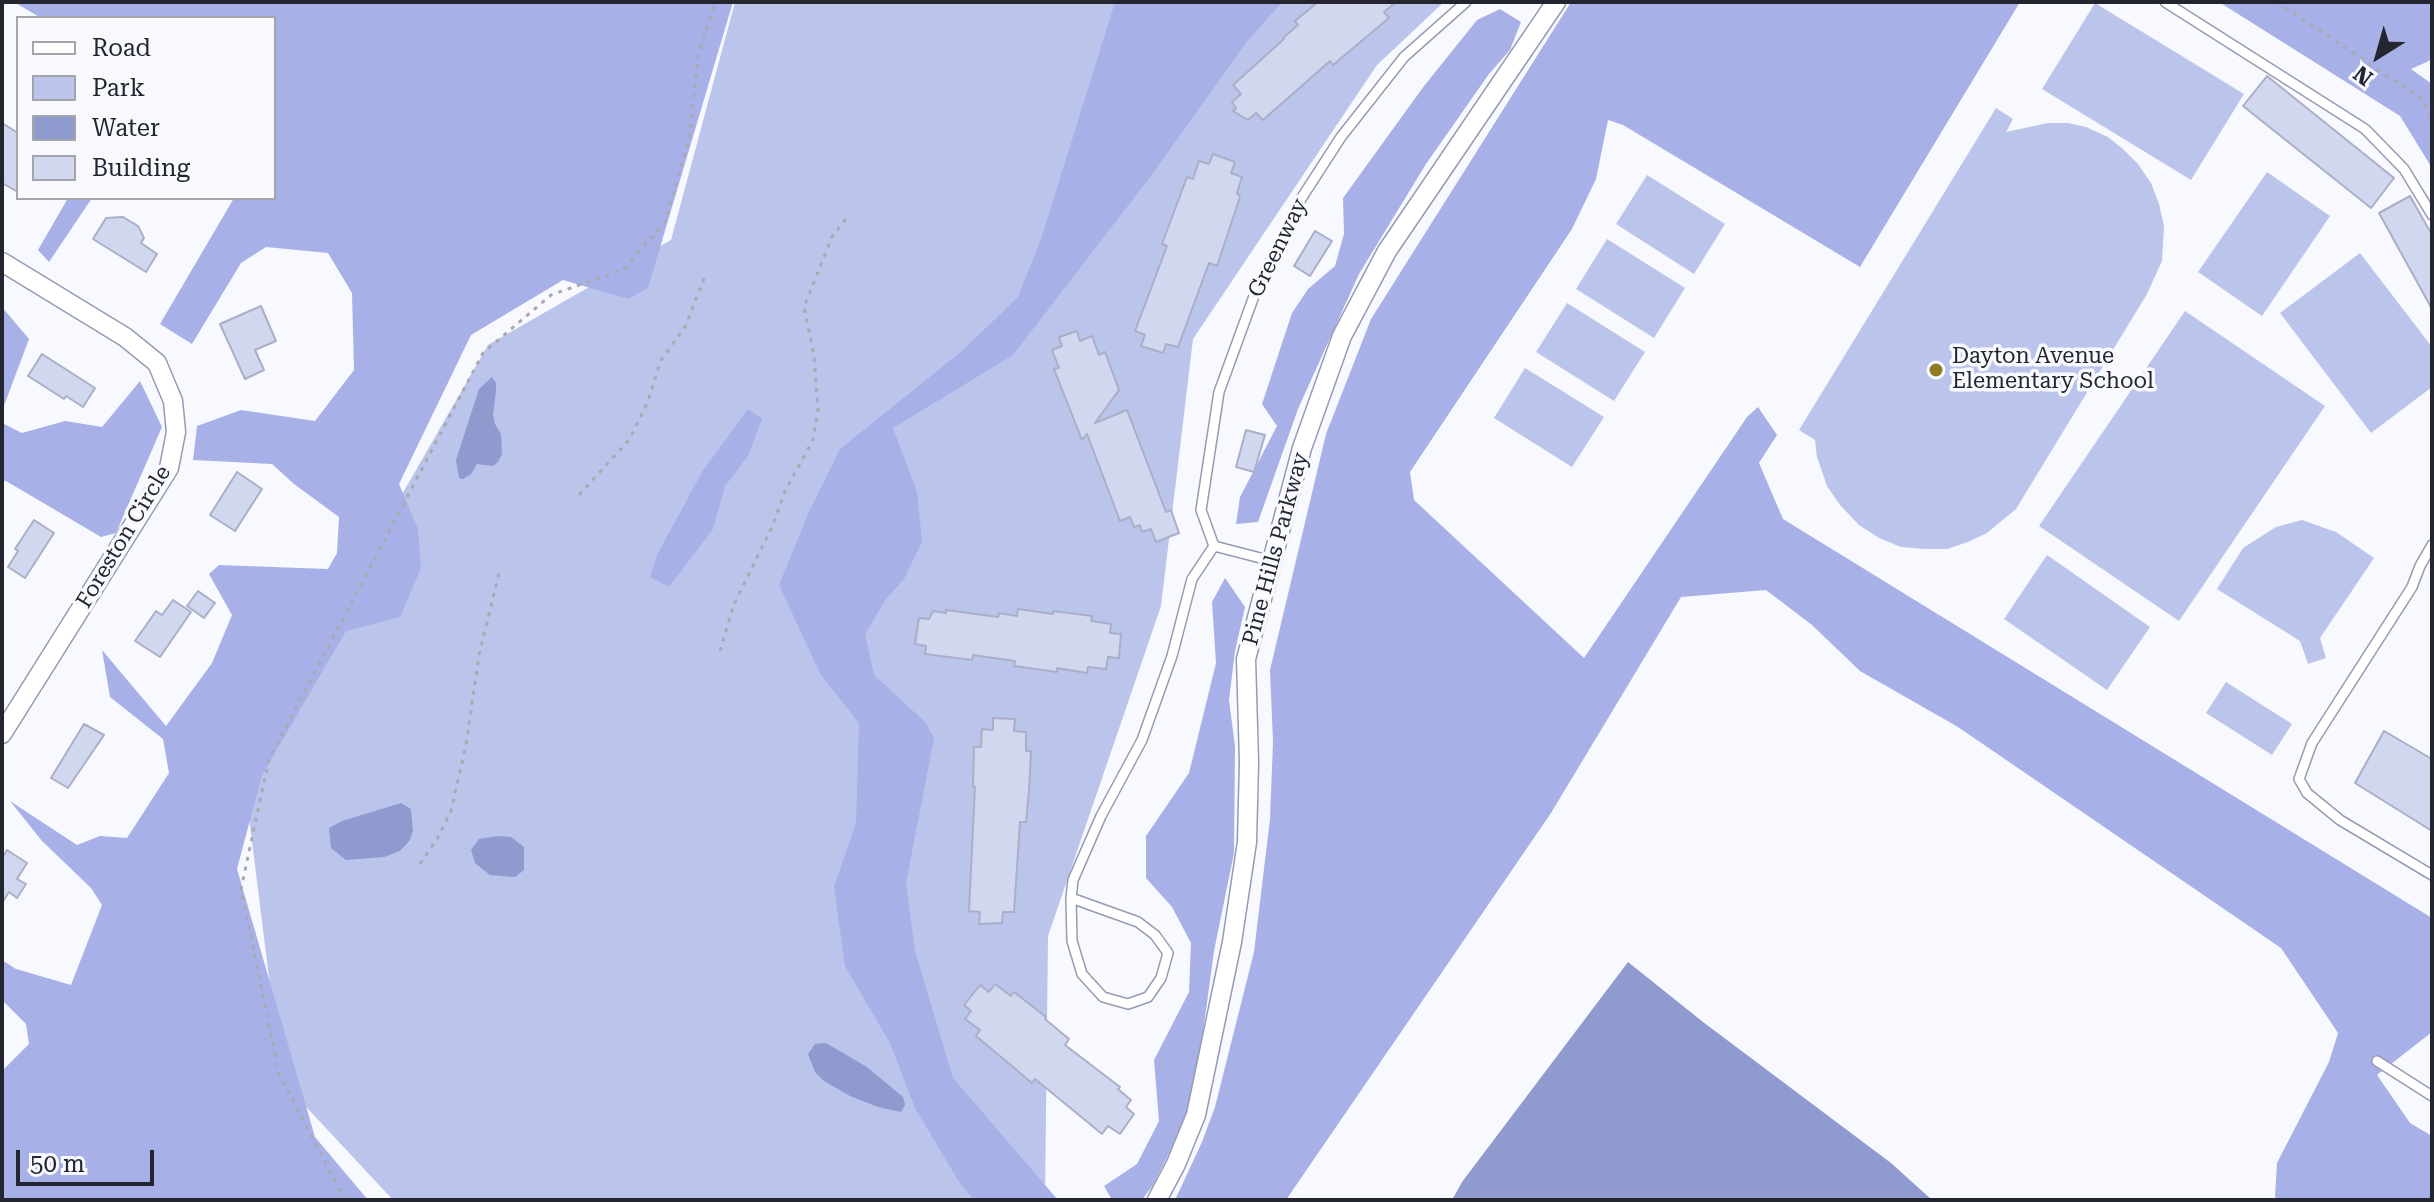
<!DOCTYPE html>
<html>
<head>
<meta charset="utf-8">
<style>
	body { margin:0 }
	#map { position:relative; width:2434px; height:1202px; overflow:hidden; background:#f8f9fe; font-family:"Roboto Serif",serif }
	canvas { display:block }
	.frame { position:absolute; inset:0; border:4px solid #24262f; pointer-events:none }
	.legend { position:absolute; left:16px; top:16px; width:260px; height:184px; box-sizing:border-box; background:#f8f9fe; border:2px solid #a3a5ab; margin:0; padding:10px 14px; list-style:none; font-size:24px; color:#24262f }
	.legend li { display:flex; align-items:center; gap:16px; height:40px }
	.legend b { width:40px; border:2px solid #a3a5ab }
	.north { position:absolute; left:2338px; top:16px; width:80px; height:80px; -webkit-text-stroke:6px #f8f9fe; paint-order:stroke; rotate:217deg; font-size:22px; font-weight:700; line-height:32px; text-align:center; color:#24262f }
	.north::after { content:''; display:block; margin:auto; width:28px; height:36px; background:#24262f; clip-path:polygon(50% 0,100% 100%,50% 72%,0 100%) }
	.scale { position:absolute; left:16px; top:1150px; width:138px; height:36px; box-sizing:border-box; border:4px solid #24262f; border-top:0; padding-left:10px; font-size:24px; line-height:28px; white-space:nowrap; color:#24262f; -webkit-text-stroke:6px #f8f9fe; paint-order:stroke }
</style>
</head>
<body>
<div id="map">
<canvas width="2434" height="1202"></canvas>
<div class="frame"></div>
<ul class="legend">
<li><b style="height:10px;background:#fff"></b>Road</li>
<li><b style="height:22px;background:#bbc4eb"></b>Park</li>
<li><b style="height:22px;background:#8f9acf"></b>Water</li>
<li><b style="height:22px;background:#d2d7f0"></b>Building</li>
</ul>
<div class="north">N</div>
<div class="scale">50 m</div>
</div>
<script>
const ctx = document.querySelector('canvas').getContext('2d');
ctx.lineJoin = 'round';
function paint(path, color) {
  ctx.fillStyle = color;
  ctx.fill(path, 'evenodd');
}
function poly(rows) {
  const path = new Path2D();
  for (const r of rows) {
    path.moveTo(r[0], r[1]);
    for (let i = 2; i < r.length; i += 2) path.lineTo(r[i], r[i + 1]);
  }
  return path;
}
function trace(path, color, width, dash) {
  ctx.strokeStyle = color;
  ctx.lineWidth = width;
  ctx.lineCap = dash ? 'butt' : 'round';
  ctx.setLineDash(dash || []);
  ctx.stroke(path);
}
function label(font, color, halo, rows, align = 'center') {
  ctx.font = font + ' "Roboto Serif",serif';
  ctx.lineWidth = 7;
  ctx.setLineDash([]);
  ctx.textBaseline = 'middle';
  ctx.strokeStyle = halo;
  ctx.fillStyle = color;
  for (const [text, x, y, turn = 0] of rows) {
    ctx.save();
    ctx.translate(x, y);
    ctx.rotate((+turn || 0) * Math.PI / 180);
    ctx.textAlign = isNaN(turn) ? turn : align;
    if (halo) ctx.strokeText(text, 0, 0);
    ctx.fillText(text, 0, 0);
    ctx.restore();
  }
}
const green = poly([
	[735,2,1444,2,1377,65,1193,339,1161,606,1048,936,1045,1200,393,1200,282,1081,243,770,488,345,671,240],
	[2095,3,2244,94,2191,180,2042,89],
	[1996,108,2013,119,2006,132,2048,123,2068,123,2086,127,2108,137,2123,149,2138,164,2151,183,2159,204,2164,226,2162,261,2147,294,2016,509,1987,533,1968,542,1947,549,1924,549,1901,547,1879,538,1859,525,1840,505,1827,486,1817,457,1815,440,1799,430],
	[2267,172,2330,216,2262,316,2198,272],
	[1647,175,1725,224,1694,274,1616,224],
	[1607,239,1685,288,1654,338,1576,289],
	[2360,253,2432,347,2432,387,2371,433,2280,313],
	[1567,303,1645,352,1614,401,1536,352],
	[2185,311,2325,406,2179,621,2039,526],
	[1525,368,1604,417,1572,467,1494,418],
	[2302,520,2336,532,2374,558,2320,638,2326,658,2308,664,2300,641,2217,589,2243,548,2276,527],
	[2047,555,2150,627,2107,690,2004,619],
	[2226,682,2292,724,2272,755,2206,713]
]);
const forest = poly([
	[14,2,733,2,648,288,628,299,563,280,471,335,399,484,418,529,421,568,400,617,346,631,262,775,237,869,315,1137,368,1200,2,1200,2,1071,29,1044,26,1024,2,1000,2,960,16,969,71,985,102,905,91,888,42,841,10,801,77,845,100,836,127,838,169,773,163,739,110,697,102,650,166,726,212,663,232,615,209,574,219,565,328,569,337,553,339,517,294,484,272,464,193,460,197,426,241,410,315,421,354,370,352,293,328,253,266,247,241,263,192,344,160,324,234,198,274,198,274,18,41,18],
	[1115,2,1282,2,1246,43,1150,177,1013,355,893,428,917,492,922,542,904,579,886,599,865,634,874,675,925,722,934,738,906,883,915,951,953,1078,1058,1200,974,1200,961,1185,915,1108,890,1043,845,966,834,887,856,823,859,723,821,675,779,585,809,512,840,449,962,351,1018,297,1041,239],
	[1571,2,2020,2,1860,267,1623,125,1608,120,1596,179,1572,229,1410,472,1414,500,1584,658,1747,417,1758,407,1777,435,1759,463,1783,519,2432,918,2432,1032,2377,1075,2410,1123,2432,1136,2432,1200,2278,1200,2275,1197,2277,1163,2329,1062,2338,1033,2281,948,1958,727,1860,671,1812,625,1766,590,1681,597,1551,813,1286,1200,1175,1200,1202,1142,1215,1107,1254,952,1270,819,1273,742,1270,670,1326,434,1371,319],
	[2219,2,2432,2,2432,56,2429,61,2411,69,2432,84,2432,168,2400,116],
	[1500,9,1521,22,1510,50,1489,74,1426,164,1359,274,1298,409,1258,522,1236,524,1240,497,1277,426,1262,404,1292,313,1308,289,1335,266,1344,234,1343,198,1424,86,1477,20],
	[68,198,92,198,49,262,38,250],
	[2,307,29,339,2,411],
	[140,381,162,427,116,533,101,537,6,481,2,481,2,423,22,433,65,421,102,427],
	[748,409,762,419,748,456,725,486,713,529,669,587,650,577,657,555,702,472],
	[1225,578,1245,607,1235,651,1229,700,1235,746,1234,853,1214,951,1193,1106,1153,1185,1142,1200,1112,1200,1104,1186,1137,1164,1159,1121,1154,1060,1189,992,1191,943,1172,907,1146,878,1146,836,1189,773,1216,663,1212,602]
]);
const water = poly([
	[492,377,496,383,496,391,493,415,495,424,501,434,502,454,498,462,493,466,477,464,471,474,463,479,459,478,456,460,479,389],
	[401,803,411,809,413,831,410,840,400,851,384,857,346,860,331,848,329,828,342,821],
	[498,836,511,837,524,847,524,870,515,877,490,875,475,863,471,850,479,839],
	[1628,962,1703,1022,1891,1163,1932,1200,1452,1200,1462,1182],
	[826,1043,867,1067,903,1097,905,1105,901,1112,878,1107,850,1096,824,1081,815,1072,808,1054,815,1044]
]);
const building = poly([
	[1318,2,1396,2,1384,12,1389,18,1333,65,1330,61,1263,120,1256,113,1248,120,1233,111,1236,108,1232,102,1241,94,1233,85,1284,39,1283,38,1298,25,1295,21,1318,2],
	[2267,76,2394,178,2371,208,2243,106,2267,76],
	[2,123,18,133,18,192,2,183,2,123],
	[1213,154,1235,162,1231,173,1242,177,1237,193,1240,197,1217,266,1209,263,1178,347,1166,344,1163,353,1157,351,1141,346,1145,335,1135,331,1167,246,1162,244,1187,177,1193,179,1199,161,1209,164,1213,154],
	[2410,196,2432,235,2432,309,2379,213,2410,196],
	[123,217,138,226,144,238,141,243,157,254,146,272,93,239,106,218,123,217],
	[1315,231,1332,241,1310,276,1294,266,1315,231],
	[261,306,276,341,255,350,264,370,245,379,220,324,261,306],
	[1077,331,1080,341,1092,336,1099,355,1105,352,1119,390,1095,423,1127,410,1166,512,1171,510,1179,533,1156,542,1151,529,1142,532,1140,525,1134,527,1130,517,1120,521,1087,434,1082,440,1054,369,1059,368,1052,350,1062,346,1059,337,1077,331],
	[42,354,95,388,83,407,66,396,64,399,28,376,42,354],
	[1246,430,1265,435,1254,472,1236,467,1246,430],
	[237,472,262,489,235,531,210,515,237,472],
	[34,520,54,533,25,578,8,567,18,551,15,549,34,520],
	[198,591,215,603,204,618,187,606,198,591],
	[173,600,191,612,160,657,135,641,156,611,162,615,173,600],
	[1018,609,1053,614,1053,611,1092,616,1091,621,1111,624,1110,633,1121,634,1119,658,1108,657,1106,669,1088,667,1087,673,1057,668,1057,672,1014,666,1015,661,973,655,972,660,925,654,926,646,915,644,919,618,929,619,933,611,946,613,946,610,998,617,999,613,1017,616,1018,609],
	[993,718,1015,719,1014,731,1026,732,1026,751,1031,751,1029,791,1026,822,1020,822,1014,912,1003,912,1002,923,979,924,980,912,969,911,975,787,973,787,974,747,981,747,982,729,993,730,993,718],
	[84,724,104,735,68,788,51,778,84,724],
	[2384,731,2432,759,2432,831,2355,783,2384,731],
	[7,850,27,863,17,879,26,884,17,898,9,892,2,903,2,858,7,850],
	[995,984,1011,996,1014,992,1046,1017,1045,1019,1069,1039,1065,1045,1120,1087,1118,1089,1131,1100,1126,1107,1134,1114,1120,1134,1108,1126,1102,1134,1035,1079,1032,1083,976,1036,980,1030,965,1019,971,1011,964,1005,980,985,989,992,995,984]
]);
const path = poly([
	[2277,2,2422,99,2432,118],
	[579,495,629,440,647,404,661,360,685,327,705,276],
	[720,651,734,604,772,527,785,491,813,440,818,411,814,355,804,307,832,237,847,217],
	[420,864,437,839,451,811,466,745,479,655,500,569],
	[345,1200,279,1074,241,889,269,759,483,353,551,295,624,269,665,222,689,139,698,56,715,2]
]);
const lane = poly([
	[2165,2,2365,129,2404,169,2432,215],
	[2432,545,2420,566,2412,587,2312,743,2299,779,2307,793,2340,820,2432,875],
	[1214,546,1201,510,1219,392,1254,296,1299,202,1341,137,1404,57,1466,2],
	[1071,898,1138,922,1155,935,1168,953,1161,978,1148,997,1128,1004,1103,997,1082,974,1072,941,1071,898,1073,880,1101,816,1142,740,1172,656,1192,579,1214,546,1272,561],
	[2377,1061,2432,1096]
]);
const street = poly([
	[2,262,125,337,157,363,173,401,176,432,169,468,2,734],
	[1157,1200,1176,1164,1196,1115,1232,942,1247,842,1249,762,1246,659,1302,448,1342,336,1387,251,1556,2]
]);
const markers = [
	[1936,370,8,"#907b21"]
];
const streetNames = [
	["Greenway",1278,248,-64],
	["Foreston Circle",124,537,-59],
	["Pine Hills Parkway",1276,549,-75]
];
const poiNames = [
	["Dayton Avenue",1952,357],
	["Elementary School",1952,382]
];
paint(green, '#bbc4eb');
paint(forest, '#a7b1e8');
paint(water, '#8f9acf');
paint(building, '#d2d7f0');
trace(building, '#aaafc7', 2);
trace(lane, '#969bb3', 12);
trace(street, '#969bb3', 21);
trace(path, '#a9aab1', 3, [4, 6]);
trace(lane, '#fff', 9);
trace(street, '#fff', 18);
for (const [x, y, r, color] of markers) {
  const dot = new Path2D();
  dot.arc(x, y, r, 0, 2 * Math.PI);
  ctx.fillStyle = color;
  ctx.fill(dot);
  trace(dot, '#f8f9fe', 3);
}
label('22px', '#24262f', '#f8f9fe', streetNames);
label('22px', '#24262f', '#f8f9fe', poiNames, 'left');
</script>
</body>
</html>
